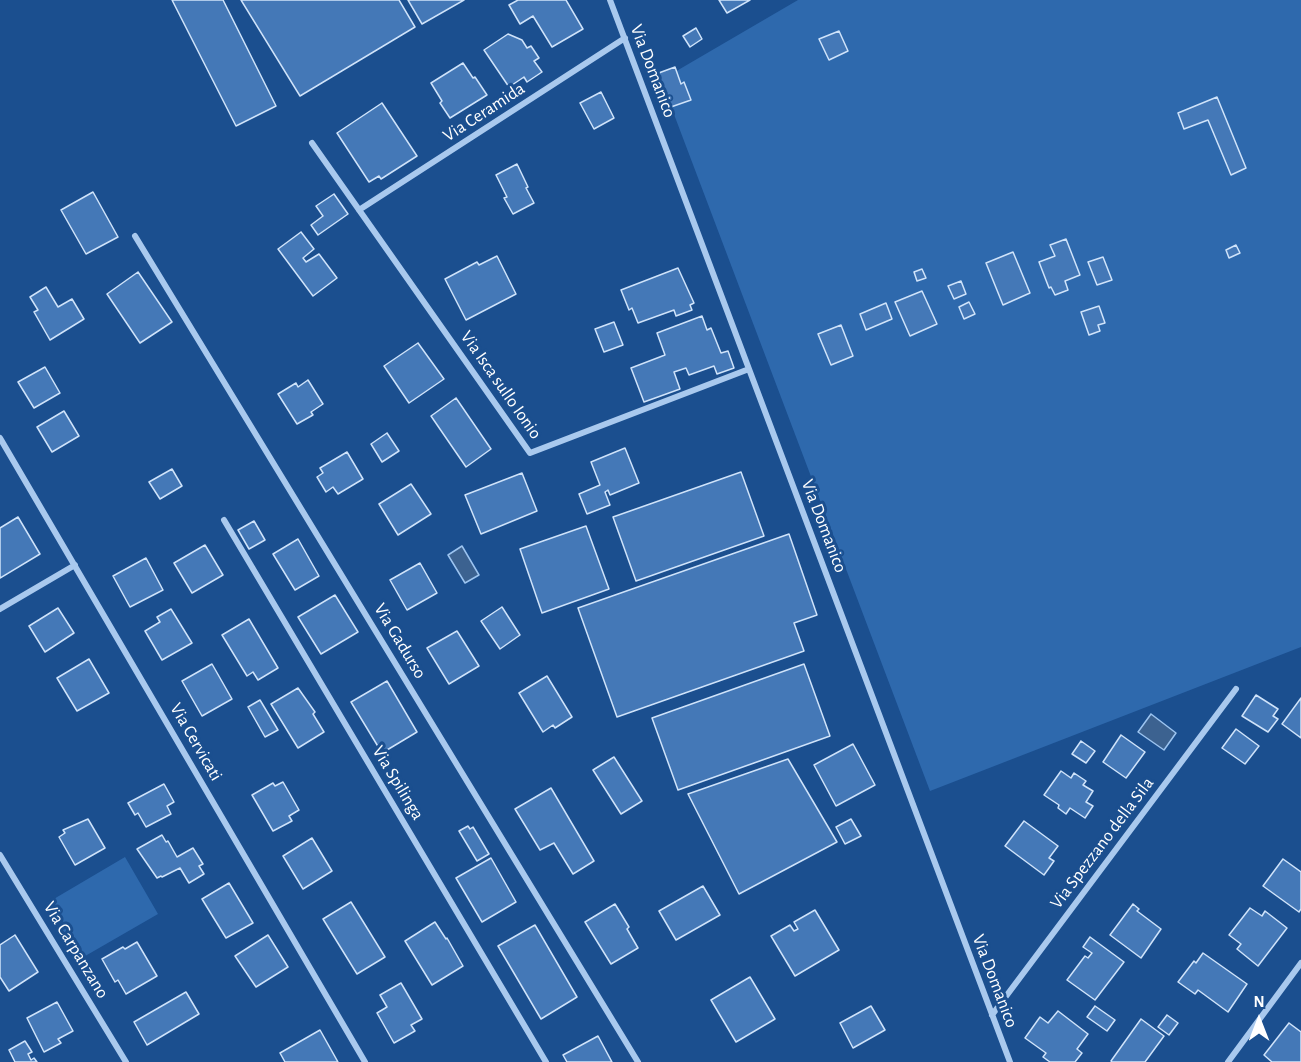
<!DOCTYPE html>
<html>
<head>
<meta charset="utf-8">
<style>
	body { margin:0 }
	#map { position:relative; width:1301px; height:1062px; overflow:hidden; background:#1b4f8f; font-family:"Alegreya Sans",sans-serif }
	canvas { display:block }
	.north { position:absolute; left:1229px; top:990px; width:60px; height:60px; -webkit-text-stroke:4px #1b4f8f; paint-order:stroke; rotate:0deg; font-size:16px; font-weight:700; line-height:24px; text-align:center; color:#fff }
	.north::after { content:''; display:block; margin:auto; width:21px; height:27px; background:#fff; clip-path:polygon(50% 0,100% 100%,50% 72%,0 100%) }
</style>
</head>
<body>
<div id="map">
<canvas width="1301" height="1062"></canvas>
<div class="north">N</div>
</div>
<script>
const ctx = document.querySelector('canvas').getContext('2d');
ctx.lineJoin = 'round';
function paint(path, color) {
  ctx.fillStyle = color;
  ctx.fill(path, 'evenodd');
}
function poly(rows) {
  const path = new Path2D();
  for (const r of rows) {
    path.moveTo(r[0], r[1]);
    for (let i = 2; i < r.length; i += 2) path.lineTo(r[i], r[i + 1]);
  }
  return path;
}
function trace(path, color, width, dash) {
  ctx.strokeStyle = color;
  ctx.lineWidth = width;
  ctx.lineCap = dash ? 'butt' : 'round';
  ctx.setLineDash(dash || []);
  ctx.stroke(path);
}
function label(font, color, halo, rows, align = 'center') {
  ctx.font = font + ' "Alegreya Sans",sans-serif';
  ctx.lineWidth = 6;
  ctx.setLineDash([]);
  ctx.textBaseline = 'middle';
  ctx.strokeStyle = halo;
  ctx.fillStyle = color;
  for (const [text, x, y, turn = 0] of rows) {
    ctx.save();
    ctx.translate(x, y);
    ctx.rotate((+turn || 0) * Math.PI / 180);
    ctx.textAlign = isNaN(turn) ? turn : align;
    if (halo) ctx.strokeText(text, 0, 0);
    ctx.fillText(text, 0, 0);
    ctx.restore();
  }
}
const green = poly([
	[798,0,1301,0,1301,647,930,791,661,80],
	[125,857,158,914,80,959,47,903]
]);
const water = poly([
	[462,546,479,575,465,583,448,555,462,546],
	[1151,714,1176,733,1164,750,1138,732,1151,714]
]);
const building = poly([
	[172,0,223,0,276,106,236,126,172,0],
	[241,0,399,0,415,27,300,96,241,0],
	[408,0,464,0,422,24,408,0],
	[518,0,566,0,583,29,552,47,533,16,520,24,509,5,518,0],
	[719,0,750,0,727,13,719,0],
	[696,28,702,39,690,47,683,36,696,28],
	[839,31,848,51,829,60,819,39,839,31],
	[508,34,522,40,527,48,531,46,539,58,534,61,542,72,527,82,524,77,509,87,484,50,508,34],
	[463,63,473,78,475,77,487,95,450,118,440,103,442,101,431,83,463,63],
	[675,67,681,84,684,82,691,100,668,108,656,74,675,67],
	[601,92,614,118,594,129,580,103,601,92],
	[1217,97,1246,168,1231,175,1208,120,1184,129,1178,113,1217,97],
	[382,103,417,156,381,179,379,176,369,182,337,133,382,103],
	[517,164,528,187,526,188,534,203,513,214,504,198,507,197,496,175,517,164],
	[93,192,118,237,86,254,61,210,93,192],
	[334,194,348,214,318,235,311,225,323,216,316,206,334,194],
	[301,232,314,249,303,258,306,262,319,254,337,278,313,296,278,249,301,232],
	[1066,239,1080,275,1065,281,1068,290,1055,295,1051,287,1049,288,1039,262,1055,256,1050,245,1066,239],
	[1236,245,1240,253,1229,258,1226,250,1236,245],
	[1013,252,1030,293,1003,305,986,263,1013,252],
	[497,256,516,294,466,320,445,279,477,262,479,265,497,256],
	[1103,257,1112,280,1097,285,1088,262,1103,257],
	[678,268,694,303,690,305,692,310,676,316,674,310,638,323,632,308,629,310,621,290,678,268],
	[922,269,926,278,917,281,914,272,922,269],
	[138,272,172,322,140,343,107,294,138,272],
	[961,281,966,294,954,299,948,286,961,281],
	[46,287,58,307,72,299,84,319,50,340,34,312,38,310,30,297,46,287],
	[922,291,937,324,910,336,895,302,922,291],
	[969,302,975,314,964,319,959,307,969,302],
	[886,303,892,319,866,330,860,314,886,303],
	[1099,306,1105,323,1098,325,1100,331,1089,335,1081,312,1099,306],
	[702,316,707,330,711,328,721,353,728,351,734,368,717,374,714,366,689,375,686,368,674,372,680,389,644,402,631,368,665,355,657,333,702,316],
	[614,322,623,345,604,352,595,329,614,322],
	[841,325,853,356,831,365,818,334,841,325],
	[418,343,444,379,409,403,384,366,418,343],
	[45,367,60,393,34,408,18,382,45,367],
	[308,380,323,404,311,412,313,415,297,424,278,394,296,383,298,387,308,380],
	[456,398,491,449,466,467,431,416,456,398],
	[64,411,79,436,52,452,37,427,64,411],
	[387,433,399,451,382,462,371,444,387,433],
	[625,448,639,483,610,495,608,490,605,492,610,505,587,514,579,494,600,485,591,462,625,448],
	[347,452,363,479,338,494,333,487,326,492,317,477,323,473,320,468,347,452],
	[172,469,182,486,160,499,149,482,172,469],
	[741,472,764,536,636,581,613,517,741,472],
	[522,473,537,511,481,534,465,495,522,473],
	[411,484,431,514,398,535,379,504,411,484],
	[18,517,40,554,0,578,0,528,18,517],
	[254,521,265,540,249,549,238,530,254,521],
	[586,526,609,589,542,613,520,549,586,526],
	[789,534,817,615,794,623,804,651,617,717,578,608,789,534],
	[298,539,319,576,295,590,273,554,298,539],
	[205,545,223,575,192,593,174,563,205,545],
	[146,558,163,590,130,607,113,576,146,558],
	[420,563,437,593,407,610,390,580,420,563],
	[335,595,358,632,321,654,298,617,335,595],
	[502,607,520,635,500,649,481,621,502,607],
	[58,608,74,633,45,652,29,626,58,608],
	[171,609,192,643,162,660,145,631,160,622,157,617,171,609],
	[249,619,278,668,258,680,253,672,247,676,222,635,249,619],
	[457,631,479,666,449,684,427,648,457,631],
	[89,659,109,693,77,711,57,678,89,659],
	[212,664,232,699,202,716,182,681,212,664],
	[804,664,830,736,678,790,652,718,804,664],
	[547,676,572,717,555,728,553,725,543,732,519,693,547,676],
	[387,681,417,732,382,753,351,702,387,681],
	[298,688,315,712,313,714,324,732,298,748,271,704,298,688],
	[1256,695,1278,709,1273,716,1278,719,1268,732,1242,716,1256,695],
	[1301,698,1301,738,1282,724,1301,698],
	[260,700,278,730,265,737,248,707,260,700],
	[1236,729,1259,746,1245,764,1222,748,1236,729],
	[1121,735,1145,752,1126,778,1103,762,1121,735],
	[1081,741,1095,751,1086,763,1072,754,1081,741],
	[853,744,875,785,836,806,814,765,853,744],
	[614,757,642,801,621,814,593,770,614,757],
	[788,759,837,842,739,894,688,794,788,759],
	[1061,771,1071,778,1074,773,1086,781,1083,785,1093,791,1086,802,1093,806,1085,818,1070,808,1066,814,1058,808,1059,805,1044,795,1061,771],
	[283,782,299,810,289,816,292,821,273,831,252,795,273,783,275,786,283,782],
	[164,784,174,802,167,806,171,814,146,827,138,813,135,815,128,803,164,784],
	[551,788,594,861,573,874,554,843,540,850,515,809,551,788],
	[88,819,105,848,75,865,59,837,65,833,63,830,88,819],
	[851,819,861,836,845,844,836,827,851,819],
	[1024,821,1058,846,1049,858,1054,861,1044,875,1005,846,1024,821],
	[468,826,470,829,473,827,489,854,477,861,459,831,468,826],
	[162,835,166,842,168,841,177,857,193,848,203,864,199,866,204,874,189,883,180,868,162,877,161,876,157,878,137,849,162,835],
	[312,838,332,871,303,889,283,856,312,838],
	[491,858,516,902,482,922,456,878,491,858],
	[1283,859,1301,872,1301,909,1299,912,1263,886,1283,859],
	[229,883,253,923,226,938,202,899,229,883],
	[703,886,720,915,676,940,659,911,703,886],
	[351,902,385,957,357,974,323,919,351,902],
	[615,904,629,927,627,929,638,948,611,964,585,922,615,904],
	[1133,904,1139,909,1137,911,1161,929,1141,958,1110,935,1133,904],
	[1250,908,1262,916,1265,911,1287,928,1258,966,1237,949,1241,944,1229,935,1250,908],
	[815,910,839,950,795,976,771,936,790,925,794,931,798,929,794,922,815,910],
	[435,922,446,939,447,938,463,966,432,985,405,941,435,922],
	[535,925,577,997,541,1019,498,946,535,925],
	[15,935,38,972,9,991,0,977,0,945,15,935],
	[268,935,288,967,256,987,235,956,268,935],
	[1090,937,1124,962,1095,1000,1067,980,1085,956,1088,958,1092,953,1083,947,1090,937],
	[137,942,157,976,126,994,118,980,115,982,102,959,123,947,125,949,137,942],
	[1203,953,1247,984,1228,1012,1198,990,1195,994,1178,982,1194,961,1196,963,1203,953],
	[750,977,775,1019,736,1042,711,1000,750,977],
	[401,983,422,1019,411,1025,415,1031,394,1043,377,1013,387,1007,380,995,401,983],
	[186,992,199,1014,147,1045,134,1022,186,992],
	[57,1002,73,1031,58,1039,61,1043,44,1052,27,1018,57,1002],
	[871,1006,885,1030,853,1048,840,1023,871,1006],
	[1095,1006,1115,1020,1107,1031,1087,1017,1095,1006],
	[1058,1011,1088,1034,1077,1049,1082,1053,1075,1062,1050,1062,1043,1057,1046,1053,1025,1038,1040,1017,1048,1023,1058,1011],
	[1167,1015,1178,1023,1169,1035,1158,1027,1167,1015],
	[1141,1019,1164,1036,1145,1062,1112,1062,1111,1061,1141,1019],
	[1289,1023,1301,1032,1301,1062,1272,1062,1264,1055,1289,1023],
	[320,1030,338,1062,285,1062,280,1053,320,1030],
	[598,1036,612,1062,567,1062,563,1055,598,1036],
	[25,1041,32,1052,28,1054,31,1060,34,1058,37,1062,15,1062,9,1050,25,1041]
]);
const minor = poly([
	[610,0,1010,1062],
	[312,143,530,453,749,369],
	[359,210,625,38],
	[135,236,638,1062],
	[0,438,365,1062],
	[224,520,546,1062],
	[0,609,75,565],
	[0,855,126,1062],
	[992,1015,1236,689],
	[1228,1062,1301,963]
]);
const streetNames = [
	["Via Domanico",653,71,69],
	["Via Ceramida",484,112,-33],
	["Via Isca sullo Ionio",501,385,55],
	["Via Domanico",824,526,69],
	["Via Gadurso",400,641,59],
	["Via Cervicati",196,742,60],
	["Via Spilinga",398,783,59],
	["Via Spezzano della Sila",1102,843,-53],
	["Via Carpanzano",76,950,59],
	["Via Domanico",995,981,69]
];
paint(green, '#2e69ad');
paint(water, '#3c6290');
trace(water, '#9cc4f0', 1.5);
paint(building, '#4478b7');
trace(building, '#cfe3fa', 1.5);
trace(minor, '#a9c9ee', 6);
label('18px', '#fff', '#1b4f8f', streetNames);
</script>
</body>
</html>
